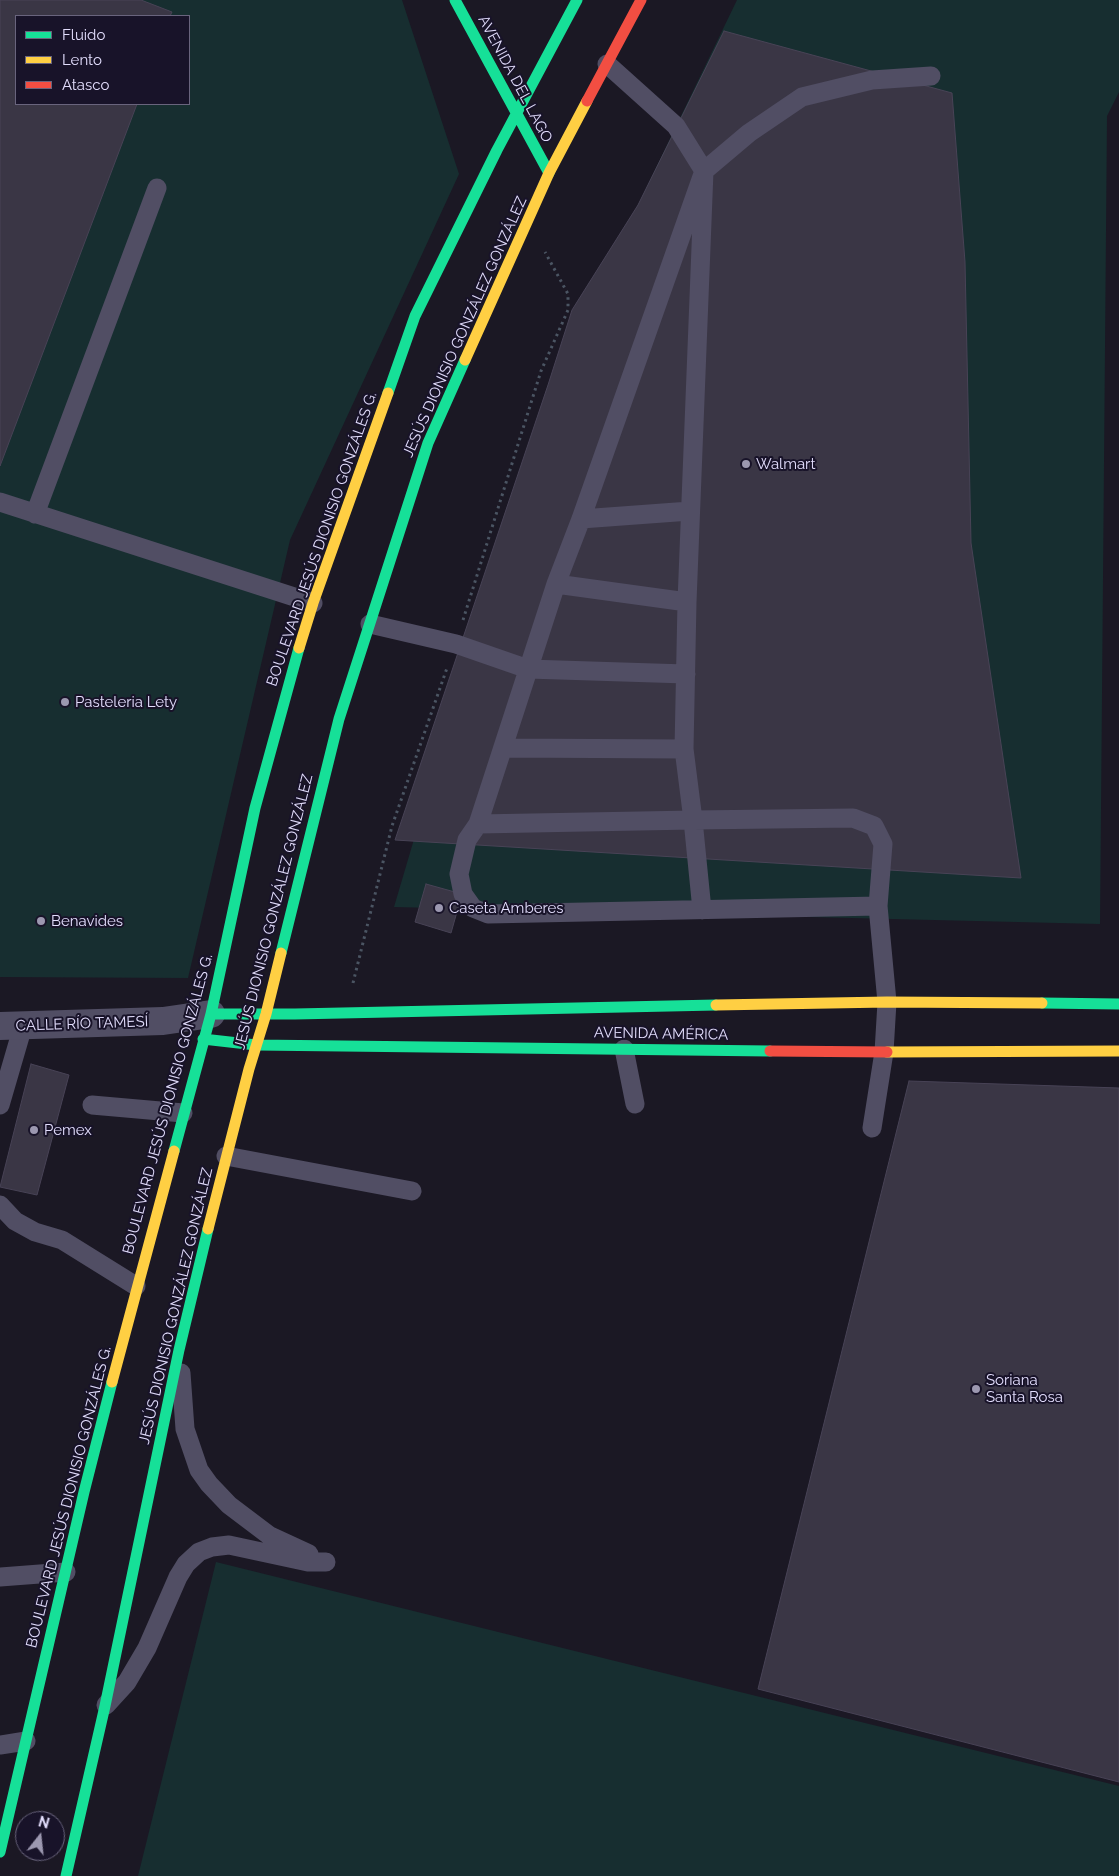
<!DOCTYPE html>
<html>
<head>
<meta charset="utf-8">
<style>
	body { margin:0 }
	#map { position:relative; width:1119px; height:1876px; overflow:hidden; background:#1b1824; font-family:Raleway,sans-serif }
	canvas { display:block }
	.legend { position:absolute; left:15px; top:15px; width:175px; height:90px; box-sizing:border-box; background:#181329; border:1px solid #69647d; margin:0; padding:6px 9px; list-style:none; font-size:15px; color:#e2ddfc }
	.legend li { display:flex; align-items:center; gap:10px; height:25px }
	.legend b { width:25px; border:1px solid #69647d }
	.north { position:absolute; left:15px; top:1811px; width:50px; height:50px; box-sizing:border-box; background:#181329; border:1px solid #69647d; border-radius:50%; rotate:16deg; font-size:14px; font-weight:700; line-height:20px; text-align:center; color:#e2ddfc }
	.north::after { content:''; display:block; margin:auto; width:18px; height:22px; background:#9c98b0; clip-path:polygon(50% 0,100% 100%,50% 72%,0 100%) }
</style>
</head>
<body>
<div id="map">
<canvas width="1119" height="1876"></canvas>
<ul class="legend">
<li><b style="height:6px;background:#16e098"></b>Fluido</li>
<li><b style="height:6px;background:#ffcf43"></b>Lento</li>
<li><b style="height:6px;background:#f24e42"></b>Atasco</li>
</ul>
<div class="north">N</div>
</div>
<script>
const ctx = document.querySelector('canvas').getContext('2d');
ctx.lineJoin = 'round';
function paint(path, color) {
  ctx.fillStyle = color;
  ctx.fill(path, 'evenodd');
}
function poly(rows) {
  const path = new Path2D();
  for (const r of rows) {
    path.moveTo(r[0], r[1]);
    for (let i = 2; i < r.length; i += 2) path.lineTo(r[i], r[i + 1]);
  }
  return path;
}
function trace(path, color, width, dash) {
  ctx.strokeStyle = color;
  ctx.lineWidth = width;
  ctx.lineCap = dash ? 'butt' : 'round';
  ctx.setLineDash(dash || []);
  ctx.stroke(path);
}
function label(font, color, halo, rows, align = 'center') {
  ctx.font = font + ' Raleway,sans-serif';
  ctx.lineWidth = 4;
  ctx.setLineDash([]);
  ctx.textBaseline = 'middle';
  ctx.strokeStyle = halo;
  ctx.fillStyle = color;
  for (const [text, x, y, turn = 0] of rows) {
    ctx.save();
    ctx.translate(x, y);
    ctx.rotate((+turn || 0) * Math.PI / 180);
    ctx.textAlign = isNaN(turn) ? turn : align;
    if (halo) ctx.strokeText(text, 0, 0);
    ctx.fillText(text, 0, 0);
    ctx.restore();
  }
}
const green = poly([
	[0,0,402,0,459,174,290,540,188,978,0,977],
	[16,16,189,16,189,104,16,104],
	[737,0,1119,0,1119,92,1107,116,1100,924,394,907,548,385,638,205],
	[216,1562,1119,1786,1119,1876,138,1876]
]);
const building = poly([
	[0,0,141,0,172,12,170,16,16,16,16,104,137,104,0,466,0,0],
	[724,31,952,93,965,262,971,543,1021,878,395,840,548,385,572,310,638,205,724,31],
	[426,884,462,894,451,933,415,922,426,884],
	[31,1064,69,1075,37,1195,0,1187,31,1064],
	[909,1081,1119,1088,1119,1782,758,1689,909,1081]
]);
const path = poly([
	[463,620,541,371,568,310,568,294,545,252],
	[353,983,392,826,447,668]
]);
const lane = poly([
	[607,64,676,126,704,171,581,519,556,584,478,824,467,840,459,874,463,894,473,908,488,914,878,906,887,1002,884,1052,872,1128],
	[0,502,313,603],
	[35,514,157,188],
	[581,519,690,511],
	[556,584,687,602],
	[370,624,456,644,528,669,686,674],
	[504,748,684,749],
	[478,824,693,820,702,910],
	[878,906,883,844,874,826,853,818,693,820,684,749,687,602,704,171,749,133,802,97,872,80,931,76],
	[624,1049,635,1104],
	[0,1105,23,1026],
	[92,1105,183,1113],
	[226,1156,412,1191],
	[0,1205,15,1221,35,1232,62,1240,136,1286],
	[181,1373,185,1429,199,1470,209,1484,229,1505,270,1536,309,1554],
	[0,1577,66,1572],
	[106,1705,127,1682,147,1648,178,1577,186,1564,199,1552,212,1547,229,1545,308,1562,326,1562],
	[0,1745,26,1741]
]);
const street = poly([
	[0,1026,163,1021,211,1014]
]);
const fast = poly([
	[455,0,549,173],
	[388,393,415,316,497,150,577,0],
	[281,953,339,719,428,443,465,360],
	[1042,1003,1119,1004],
	[211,1014,295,1014,716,1005],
	[203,1039,256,1045,770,1051],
	[174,1151,211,1014,255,808,299,648],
	[0,1852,84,1492,112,1382],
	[66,1876,105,1706,179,1350,208,1229]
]);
const slow = poly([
	[465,360,549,173,587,101],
	[299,648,313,603,388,393],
	[716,1005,887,1002,1042,1003],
	[887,1052,1119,1051],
	[208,1229,249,1069,266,1014,281,953],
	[112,1382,174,1151]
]);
const jam = poly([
	[587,101,641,0],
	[770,1051,887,1052]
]);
const markers = [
	[746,464,5,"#9c98b0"],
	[65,702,5,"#9c98b0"],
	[439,908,5,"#9c98b0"],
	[41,921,5,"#9c98b0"],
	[34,1130,5,"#9c98b0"],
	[976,1389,5,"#9c98b0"]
];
const streetNames = [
	["AVENIDA DEL LAGO",515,79,62],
	["JESÚS DIONISIO GONZÁLEZ GONZÁLEZ",465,327,-66],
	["BOULEVARD JESÚS DIONISIO GONZÁLES G.",322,539,-71],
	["JESÚS DIONISIO GONZÁLEZ GONZÁLEZ",274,912,-76],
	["CALLE RÍO TAMESÍ",82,1024,-2],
	["AVENIDA AMÉRICA",661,1034,1],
	["BOULEVARD JESÚS DIONISIO GONZÁLES G.",168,1104,-75],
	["JESÚS DIONISIO GONZÁLEZ GONZÁLEZ",176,1306,-77],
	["BOULEVARD JESÚS DIONISIO GONZÁLES G.",69,1497,-76]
];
const poiNames = [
	["Walmart",756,464],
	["Pasteleria Lety",75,702],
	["Caseta Amberes",449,908],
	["Benavides",51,921],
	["Pemex",44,1130],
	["Soriana",986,1380],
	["Santa Rosa",986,1397]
];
paint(green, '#172e30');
paint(building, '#3a3645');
trace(building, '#484356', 1);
trace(path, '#4b5563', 3, [2.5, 4]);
trace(lane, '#514e64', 19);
trace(street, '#514e64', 28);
trace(fast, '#16e098', 11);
trace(slow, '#ffcf43', 11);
trace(jam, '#f24e42', 11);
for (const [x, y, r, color] of markers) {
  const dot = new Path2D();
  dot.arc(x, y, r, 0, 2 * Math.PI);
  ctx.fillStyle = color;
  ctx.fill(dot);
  trace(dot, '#181329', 2);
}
label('15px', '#e2ddfc', '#181329', streetNames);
label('15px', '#e2ddfc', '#181329', poiNames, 'left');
</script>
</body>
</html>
